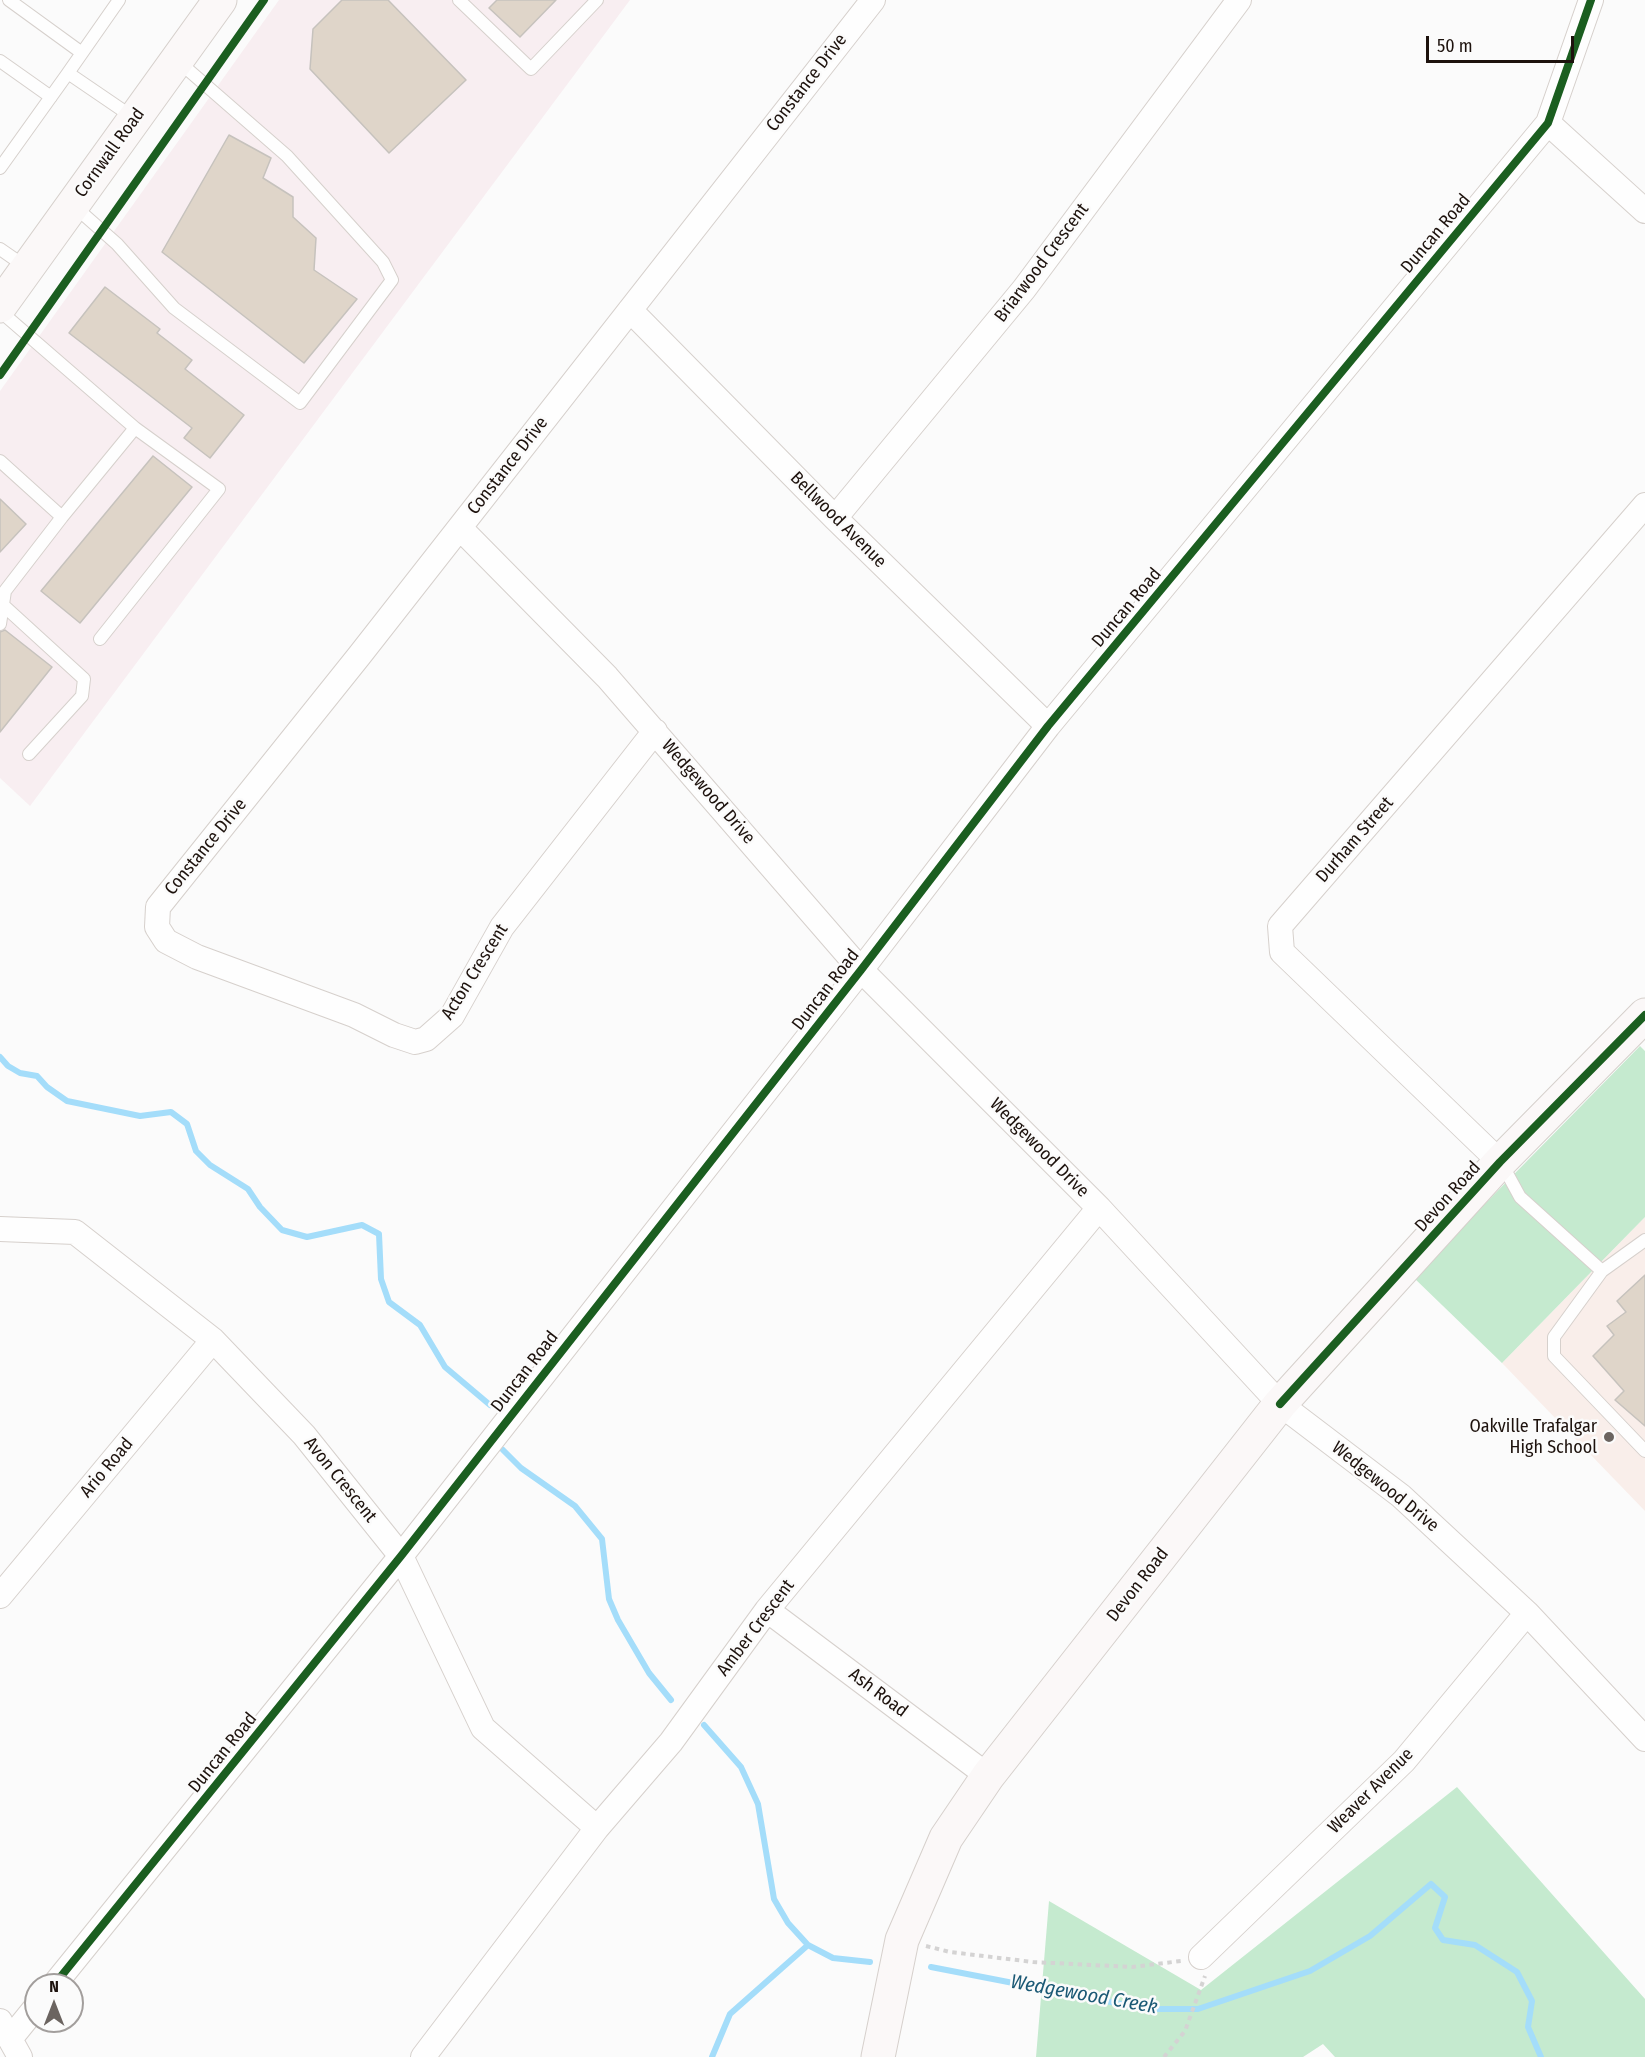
<!DOCTYPE html>
<html>
<head>
<meta charset="utf-8">
<style>
	body { margin:0 }
	#map { position:relative; width:1645px; height:2057px; overflow:hidden; background:#fbfbfb; font-family:"Fira Sans Condensed",sans-serif }
	canvas { display:block }
	.north { position:absolute; left:24px; top:1973px; width:60px; height:60px; box-sizing:border-box; background:#fbfbfb; border:2px solid #a29e9c; border-radius:50%; rotate:0deg; font-size:16px; font-weight:700; line-height:24px; text-align:center; color:#1d120d }
	.north::after { content:''; display:block; margin:auto; width:21px; height:27px; background:#6b6460; clip-path:polygon(50% 0,100% 100%,50% 72%,0 100%) }
	.scale { position:absolute; left:1426px; top:36px; width:148px; height:27px; box-sizing:border-box; border:3px solid #1d120d; border-top:0; padding-left:8px; font-size:18px; line-height:21px; white-space:nowrap; color:#1d120d; -webkit-text-stroke:4px #fbfbfb; paint-order:stroke }
</style>
</head>
<body>
<div id="map">
<canvas width="1645" height="2057"></canvas>
<div class="north">N</div>
<div class="scale">50 m</div>
</div>
<script>
const ctx = document.querySelector('canvas').getContext('2d');
ctx.lineJoin = 'round';
function paint(path, color) {
  ctx.fillStyle = color;
  ctx.fill(path, 'evenodd');
}
function poly(rows) {
  const path = new Path2D();
  for (const r of rows) {
    path.moveTo(r[0], r[1]);
    for (let i = 2; i < r.length; i += 2) path.lineTo(r[i], r[i + 1]);
  }
  return path;
}
function trace(path, color, width, dash) {
  ctx.strokeStyle = color;
  ctx.lineWidth = width;
  ctx.lineCap = dash ? 'butt' : 'round';
  ctx.setLineDash(dash || []);
  ctx.stroke(path);
}
function label(font, color, halo, rows, align = 'center') {
  ctx.font = font + ' "Fira Sans Condensed",sans-serif';
  ctx.lineWidth = 5;
  ctx.setLineDash([]);
  ctx.textBaseline = 'middle';
  ctx.strokeStyle = halo;
  ctx.fillStyle = color;
  for (const [text, x, y, turn = 0] of rows) {
    ctx.save();
    ctx.translate(x, y);
    ctx.rotate((+turn || 0) * Math.PI / 180);
    ctx.textAlign = isNaN(turn) ? turn : align;
    if (halo) ctx.strokeText(text, 0, 0);
    ctx.fillText(text, 0, 0);
    ctx.restore();
  }
}
const commercial = poly([
	[279,0,630,0,30,806,0,778,0,391]
]);
const education = poly([
	[1645,1217,1645,1511,1502,1363]
]);
const forest = poly([
	[1640,1046,1645,1051,1645,1217,1502,1363,1413,1277],
	[1457,1787,1645,1999,1645,2057,1335,2057,1323,2044,1303,2057,1036,2057,1049,1901,1201,1990]
]);
const stream = poly([
	[0,1057,8,1066,20,1073,37,1076,47,1087,67,1101,140,1116,171,1112,187,1124,196,1151,210,1165,248,1189,260,1207,282,1230,307,1237,362,1225,379,1234,381,1279,389,1302,420,1325,445,1367,490,1405],
	[503,1450,521,1468,575,1506,602,1539,609,1599,618,1620,649,1673,671,1700],
	[704,1725,741,1767,758,1804,774,1899,788,1923,808,1945,833,1958,870,1962],
	[931,1967,1147,2009,1198,2009,1310,1971,1370,1936,1431,1884,1445,1897,1435,1928,1443,1940,1475,1945,1517,1972,1532,2001,1528,2027,1541,2057],
	[712,2057,730,2014,808,1945]
]);
const building = poly([
	[342,0,388,0,466,80,389,153,310,69,313,29,342,0],
	[497,0,556,0,520,37,489,8,497,0],
	[229,135,271,158,263,178,293,197,293,217,316,238,314,270,357,299,304,363,162,252,229,135],
	[105,287,160,329,157,333,192,360,185,369,244,415,210,458,184,438,192,428,69,333,105,287],
	[153,456,192,487,80,623,41,591,153,456],
	[0,499,26,524,0,552,0,499],
	[5,630,52,667,0,732,0,632,5,630],
	[1645,1275,1645,1426,1615,1400,1624,1391,1593,1356,1614,1335,1607,1326,1626,1312,1617,1301,1645,1275]
]);
const path = poly([
	[926,1946,950,1952,1033,1962,1132,1967,1181,1961],
	[1164,2057,1185,2031,1205,1976]
]);
const lane = poly([
	[9,0,82,53],
	[119,0,68,73,134,118],
	[459,0,531,69,597,0],
	[0,61,51,97],
	[0,168,68,73],
	[74,206,117,244,174,308,300,403,392,280,383,262,287,156,178,61],
	[0,249,26,267],
	[0,311,135,428,62,517,0,461],
	[4,606,84,679,82,696,29,754],
	[0,624,5,591,62,517],
	[100,639,219,489,135,428],
	[1502,1164,1520,1197,1602,1271],
	[1645,1240,1602,1271,1554,1337,1554,1356,1645,1451]
]);
const street = poly([
	[1548,123,1645,211],
	[630,310,835,518,1048,726],
	[835,518,1024,289,1239,0],
	[460,528,607,677,861,970,1099,1208,1280,1404,1401,1496,1527,1613,1645,1739],
	[655,731,502,927,452,1016,426,1039,415,1042,394,1035,354,1015,197,957,166,941,157,927,158,907,359,656,873,0],
	[1500,1162,1282,952,1280,926,1645,505],
	[0,1229,75,1232,213,1340,304,1435,401,1556,483,1728,597,1828],
	[0,1596,213,1340],
	[767,1610,988,1776],
	[1201,1957,1404,1761,1527,1613],
	[54,1985,401,1556,861,970,1048,726,1548,123,1591,0],
	[0,2021,20,2057],
	[10,2039,36,2007],
	[423,2057,597,1828,671,1742,767,1610,1099,1208]
]);
const secondary = poly([
	[0,306,220,0],
	[878,2057,902,1940,946,1838,988,1776,1280,1404,1500,1162,1645,1015]
]);
const cycleway = poly([
	[0,375,264,0],
	[1280,1404,1500,1162,1645,1015],
	[54,1985,401,1556,861,970,1048,726,1548,123,1591,0]
]);
const markers = [
	[1609,1437,6,"#6b6460"]
];
const streetNames = [
	["Constance Drive",807,83,-52],
	["Cornwall Road",110,153,-54],
	["Duncan Road",1436,234,-50],
	["Briarwood Crescent",1042,263,-53],
	["Constance Drive",508,466,-52],
	["Bellwood Avenue",838,520,45],
	["Duncan Road",1127,608,-50],
	["Wedgewood Drive",708,792,49],
	["Durham Street",1355,840,-49],
	["Constance Drive",206,847,-51],
	["Acton Crescent",475,972,-58],
	["Duncan Road",826,990,-52],
	["Wedgewood Drive",1039,1148,45],
	["Devon Road",1448,1197,-48],
	["Duncan Road",525,1372,-52],
	["Ario Road",107,1468,-50],
	["Avon Crescent",340,1480,51],
	["Wedgewood Drive",1385,1487,39],
	["Devon Road",1138,1585,-52],
	["Amber Crescent",756,1628,-53],
	["Ash Road",878,1693,37],
	["Duncan Road",223,1753,-51],
	["Weaver Avenue",1371,1791,-45]
];
const poiNames = [
	["Oakville Trafalgar",1597,1427],
	["High School",1597,1448]
];
const waterNames = [
	["Wedgewood Creek",1084,1995,10]
];
paint(commercial, '#f8eef1');
paint(education, '#f9eeea');
paint(forest, '#c5eacf');
trace(stream, '#a4ddfa', 6);
paint(building, '#dfd5c9');
trace(building, '#c6c2bd', 1.5);
trace(lane, '#d6d0cc', 14);
trace(street, '#d6d0cc', 26);
trace(secondary, '#d6d0cc', 35);
trace(path, '#d4d3d3', 4, [4.5, 4.5]);
trace(lane, '#fefefe', 12);
trace(street, '#fefefe', 24);
trace(secondary, '#fbf8f8', 33);
trace(cycleway, '#1b5e20', 8);
for (const [x, y, r, color] of markers) {
  const dot = new Path2D();
  dot.arc(x, y, r, 0, 2 * Math.PI);
  ctx.fillStyle = color;
  ctx.fill(dot);
  trace(dot, '#fbfbfb', 2);
}
label('18px', '#1d120d', '#fbfbfb', streetNames);
label('18px', '#1d120d', '#fbfbfb', poiNames, 'right');
label('italic 20px', '#1b5975', '#fbfbfb', waterNames);
</script>
</body>
</html>
